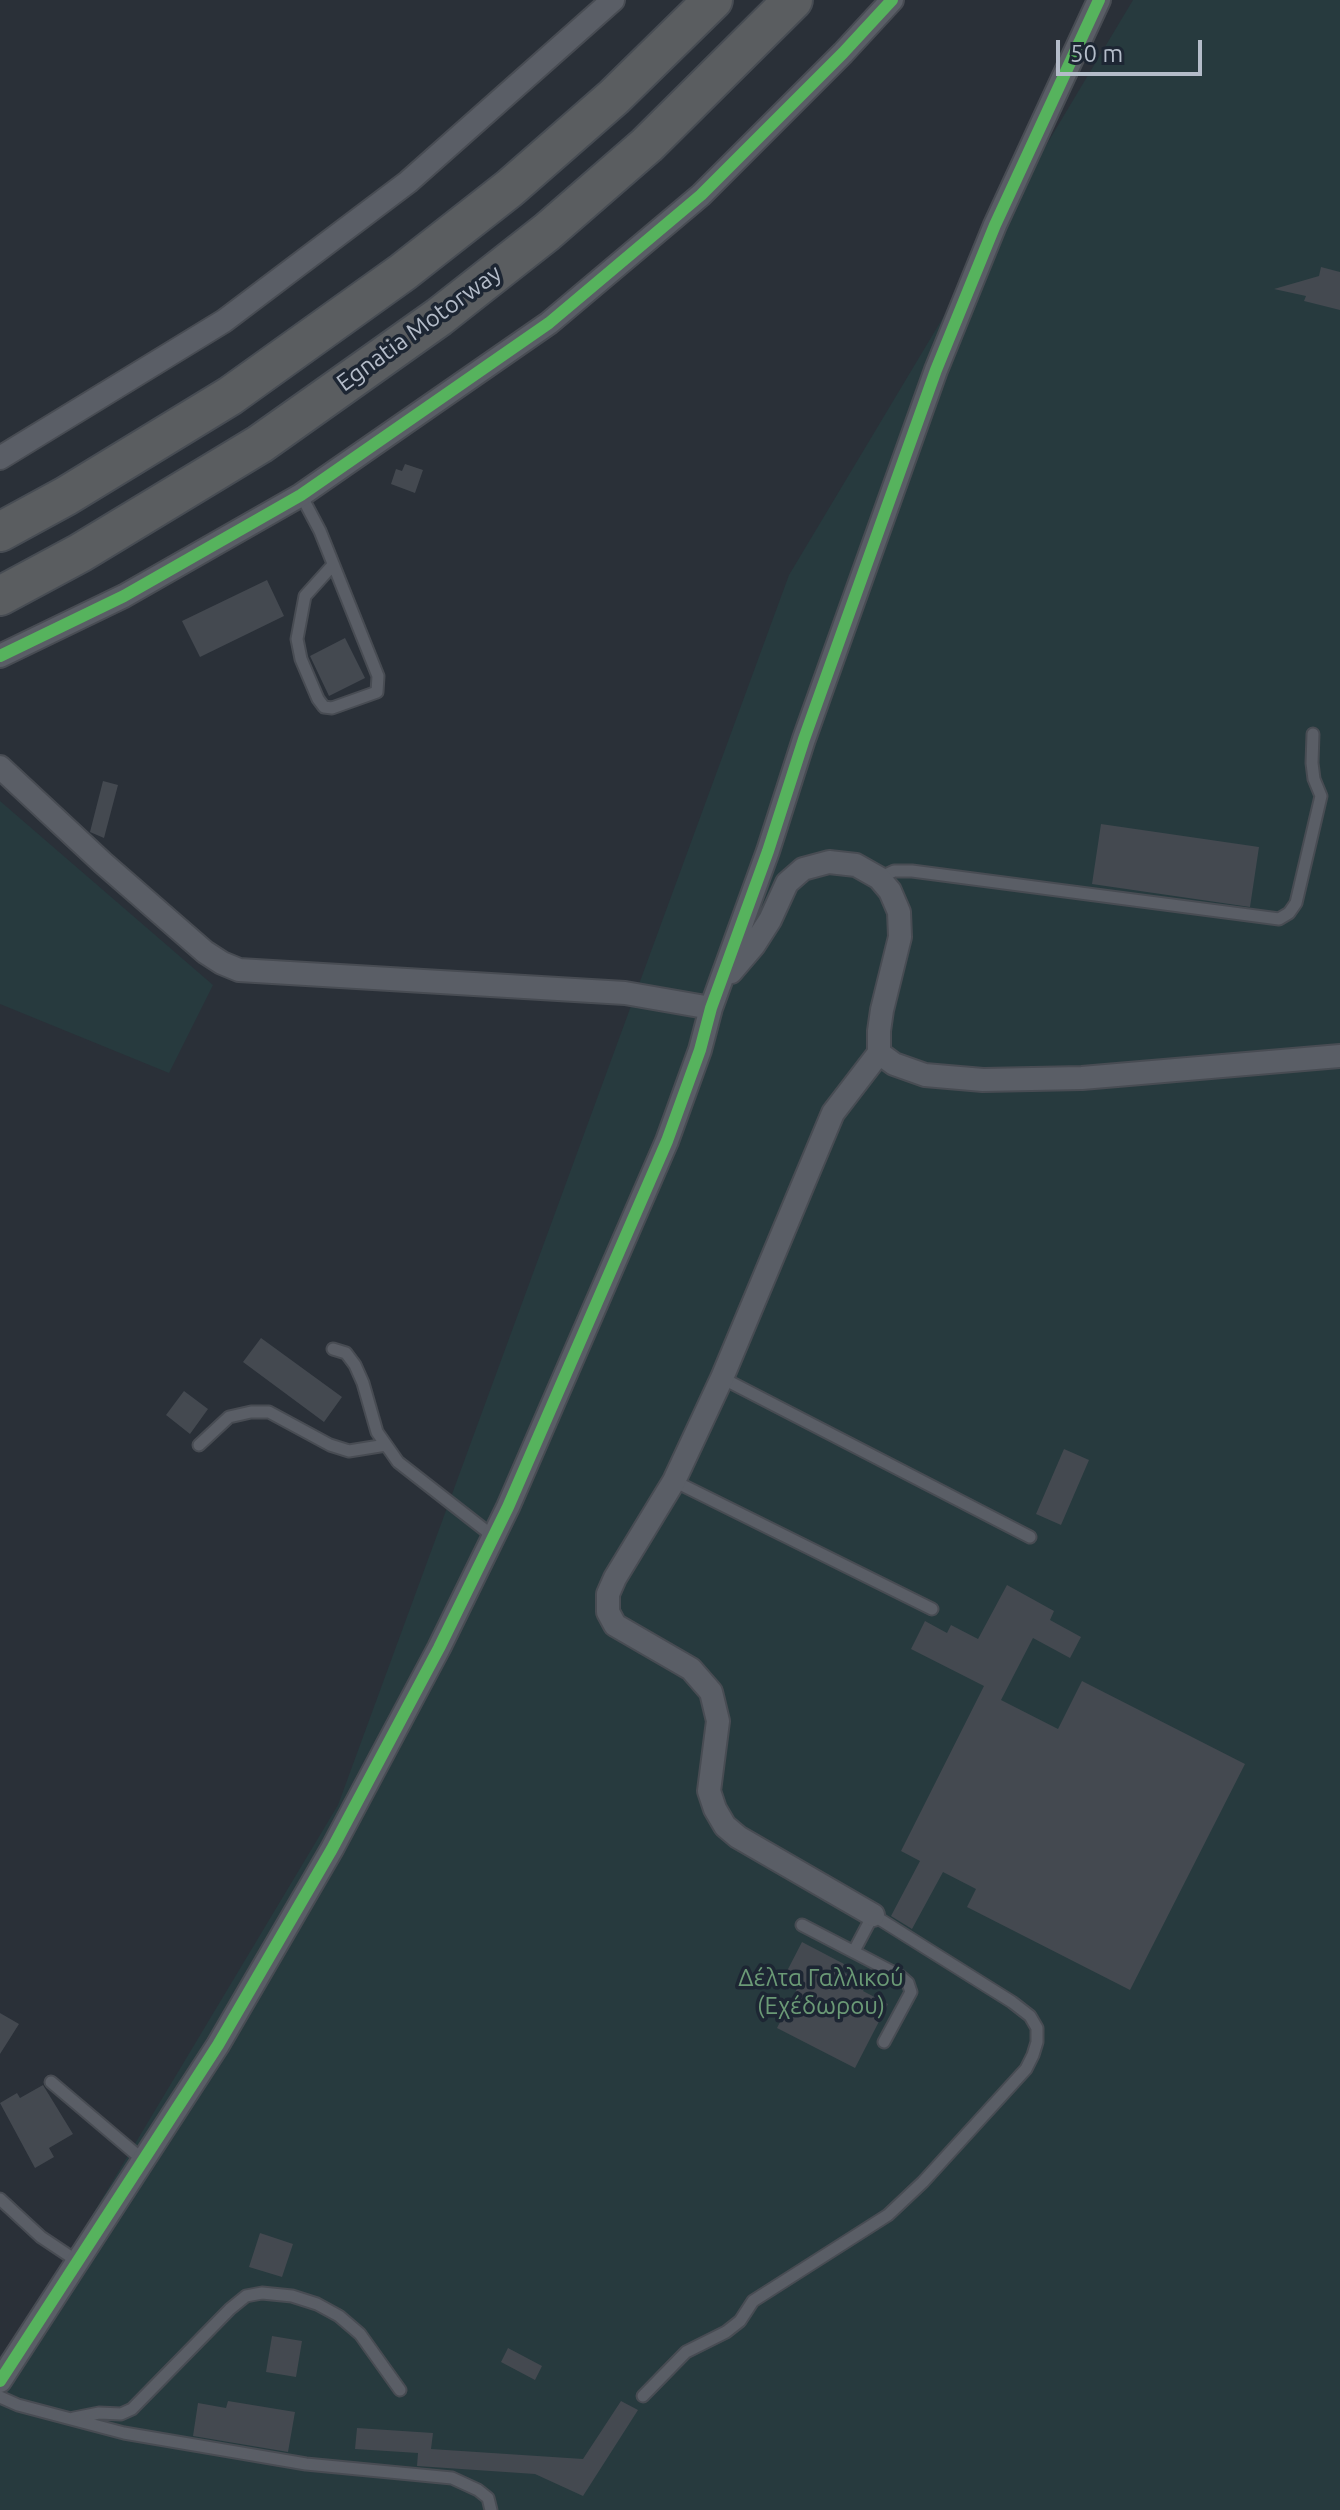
<!DOCTYPE html>
<html>
<head>
<meta charset="utf-8">
<style>
	body { margin:0 }
	#map { position:relative; width:1340px; height:2510px; overflow:hidden; background:#2a3038; font-family:Ubuntu,sans-serif }
	canvas { display:block }
	.scale { position:absolute; left:1056px; top:40px; width:146px; height:36px; box-sizing:border-box; border:4px solid #b4bcc9; border-top:0; padding-left:10px; font-size:24px; line-height:28px; white-space:nowrap; color:#b4bcc9; -webkit-text-stroke:6px #1d2633; paint-order:stroke }
</style>
</head>
<body>
<div id="map">
<canvas width="1340" height="2510"></canvas>
<div class="scale">50 m</div>
</div>
<script>
const ctx = document.querySelector('canvas').getContext('2d');
ctx.lineJoin = 'round';
function paint(path, color) {
  ctx.fillStyle = color;
  ctx.fill(path, 'evenodd');
}
function poly(rows) {
  const path = new Path2D();
  for (const r of rows) {
    path.moveTo(r[0], r[1]);
    for (let i = 2; i < r.length; i += 2) path.lineTo(r[i], r[i + 1]);
  }
  return path;
}
function trace(path, color, width, dash) {
  ctx.strokeStyle = color;
  ctx.lineWidth = width;
  ctx.lineCap = dash ? 'butt' : 'round';
  ctx.setLineDash(dash || []);
  ctx.stroke(path);
}
function label(font, color, halo, rows, align = 'center') {
  ctx.font = font + ' Ubuntu,sans-serif';
  ctx.lineWidth = 7;
  ctx.setLineDash([]);
  ctx.textBaseline = 'middle';
  ctx.strokeStyle = halo;
  ctx.fillStyle = color;
  for (const [text, x, y, turn = 0] of rows) {
    ctx.save();
    ctx.translate(x, y);
    ctx.rotate((+turn || 0) * Math.PI / 180);
    ctx.textAlign = isNaN(turn) ? turn : align;
    if (halo) ctx.strokeText(text, 0, 0);
    ctx.fillText(text, 0, 0);
    ctx.restore();
  }
}
const green = poly([
	[1133,0,1340,0,1340,2510,0,2510,0,2369,338,1805,789,575],
	[0,801,213,985,169,1073,0,1004]
]);
const building = poly([
	[1321,267,1340,272,1340,310,1304,301,1306,296,1274,289,1319,276],
	[405,464,423,470,415,493,391,484,396,469,402,471],
	[267,580,284,616,200,657,182,621],
	[345,638,365,678,329,696,310,656],
	[103,781,118,785,104,838,90,832],
	[1101,824,1259,847,1250,907,1092,884],
	[261,1338,342,1397,324,1422,243,1362],
	[184,1391,208,1409,190,1434,166,1415],
	[1064,1449,1089,1460,1061,1525,1036,1514],
	[1007,1585,1054,1611,1050,1620,1081,1637,1070,1658,1033,1638,1001,1700,1058,1729,1082,1681,1245,1764,1130,1990,967,1907,976,1889,943,1872,912,1929,891,1916,920,1861,901,1851,984,1686,911,1649,925,1621,947,1633,951,1625,978,1639],
	[802,1942,844,1964,841,1971,867,1984,863,1991,888,2004,855,2068,777,2028,801,1981,786,1973],
	[0,2013,19,2024,0,2054],
	[43,2085,73,2134,49,2148,54,2157,35,2168,0,2103,17,2093,20,2098],
	[260,2233,293,2244,282,2277,249,2267],
	[272,2336,302,2341,296,2377,266,2372],
	[508,2348,542,2366,535,2380,501,2362],
	[228,2401,295,2412,288,2452,193,2436,198,2403,226,2408],
	[621,2401,638,2410,583,2496,535,2474,417,2466,418,2453,355,2449,357,2428,433,2433,431,2449,583,2459]
]);
const service = poly([
	[301,495,320,531,378,676,377,692,332,708,324,707,318,699,301,659,297,639,305,596,332,566],
	[879,878,894,871,912,871,1279,919,1289,913,1296,903,1321,796,1314,779,1312,763,1313,734],
	[333,1349,346,1353,355,1365,363,1383,377,1432,398,1462,494,1537],
	[722,1378,1030,1537],
	[199,1445,229,1417,251,1412,269,1412,330,1445,349,1451,386,1445],
	[674,1481,932,1609],
	[802,1925,900,1976,908,1983,911,1992,884,2042],
	[51,2082,143,2160],
	[0,2199,41,2237,77,2261],
	[643,2396,686,2352,726,2332,740,2321,753,2301,888,2215,923,2182,1026,2069,1033,2055,1037,2042,1037,2028,1030,2016,1012,2002,873,1915,854,1951],
	[0,2397,18,2405,124,2433,306,2464,452,2478,478,2490,488,2498,491,2510],
	[74,2418,99,2413,121,2414,132,2409,230,2309,246,2296,262,2293,292,2296,317,2304,339,2316,360,2334,400,2390]
]);
const minor = poly([
	[0,458,224,321,408,182,613,0],
	[0,656,124,596,301,495,549,323,701,195,843,53,892,0],
	[0,767,103,863,205,952,222,963,239,970,625,993,711,1008],
	[731,972,754,945,770,920,787,883,803,869,829,862,856,865,879,878,890,891,899,912,900,937,882,1010,879,1031,879,1053,894,1064,925,1075,983,1080,1082,1078,1340,1056],
	[873,1915,738,1837,725,1826,715,1809,709,1791,718,1721,711,1692,691,1669,615,1625,608,1612,608,1594,615,1578,674,1481,722,1378,833,1113,879,1053],
	[0,2381,218,2045,332,1849,439,1648,508,1507,667,1141,700,1050,711,1008,768,851,804,739,936,370,995,225,1099,0]
]);
const motorway = poly([
	[0,532,66,496,230,396,403,272,510,188,614,97,713,0],
	[0,596,80,553,260,444,439,317,547,232,647,145,793,0]
]);
const cycleway = poly([
	[0,656,124,596,301,495,549,323,701,195,843,53,892,0],
	[0,2381,218,2045,332,1849,439,1648,508,1507,667,1141,700,1050,711,1008,768,851,804,739,936,370,995,225,1099,0]
]);
const streetNames = [
	["Egnatia Motorway",419,328,-36]
];
const parkNames = [
	["Δέλτα Γαλλικού",821,1978],
	["(Εχέδωρου)",821,2006]
];
paint(green, '#273a3e');
paint(building, '#444950');
trace(service, '#484c53', 15);
trace(minor, '#484c53', 26);
trace(motorway, '#474c53', 42);
trace(service, '#5a5e66', 11);
trace(minor, '#5a5e66', 22);
trace(motorway, '#5a5d60', 38);
trace(cycleway, '#56b35d', 12);
label('24px', '#b4bcc9', '#1d2633', streetNames);
label('24px', '#6b9a76', '#1d2633', parkNames);
</script>
</body>
</html>
